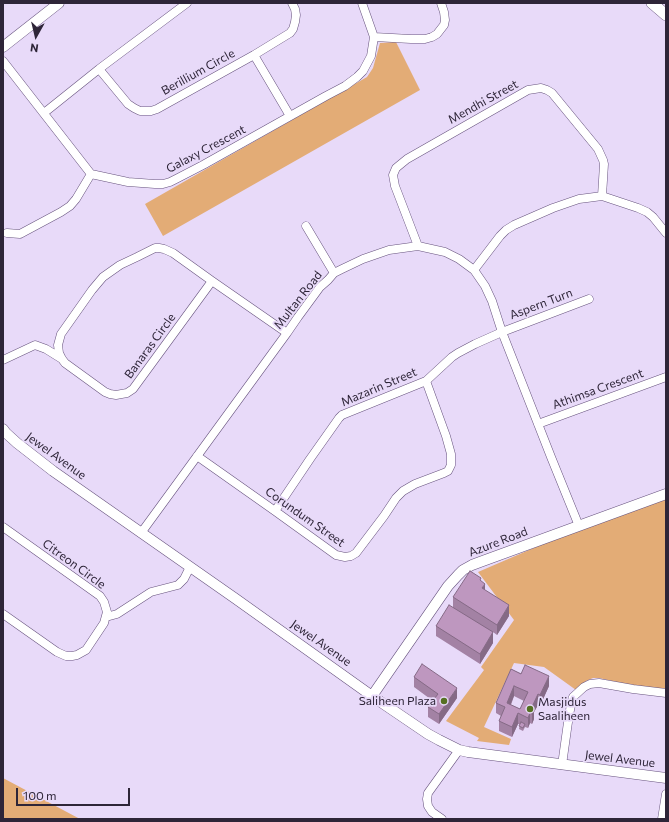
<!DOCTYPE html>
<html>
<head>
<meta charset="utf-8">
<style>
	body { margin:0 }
	#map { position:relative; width:669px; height:822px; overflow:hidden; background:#e8daf9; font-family:Commissioner,sans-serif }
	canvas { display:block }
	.frame { position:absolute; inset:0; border:4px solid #2e2538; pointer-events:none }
	.north { position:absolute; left:16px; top:16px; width:40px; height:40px; -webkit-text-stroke:3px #e8daf9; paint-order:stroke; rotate:188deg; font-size:11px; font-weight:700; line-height:16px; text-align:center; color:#2e2538 }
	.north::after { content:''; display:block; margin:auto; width:14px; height:18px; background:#2e2538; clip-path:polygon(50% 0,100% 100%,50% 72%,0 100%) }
	.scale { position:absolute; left:16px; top:788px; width:114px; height:18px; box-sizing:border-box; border:2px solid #2e2538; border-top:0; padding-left:5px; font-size:12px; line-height:14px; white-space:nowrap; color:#2e2538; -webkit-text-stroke:3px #e8daf9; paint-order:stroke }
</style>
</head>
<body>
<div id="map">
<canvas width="669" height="822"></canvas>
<div class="frame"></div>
<div class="north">N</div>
<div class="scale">100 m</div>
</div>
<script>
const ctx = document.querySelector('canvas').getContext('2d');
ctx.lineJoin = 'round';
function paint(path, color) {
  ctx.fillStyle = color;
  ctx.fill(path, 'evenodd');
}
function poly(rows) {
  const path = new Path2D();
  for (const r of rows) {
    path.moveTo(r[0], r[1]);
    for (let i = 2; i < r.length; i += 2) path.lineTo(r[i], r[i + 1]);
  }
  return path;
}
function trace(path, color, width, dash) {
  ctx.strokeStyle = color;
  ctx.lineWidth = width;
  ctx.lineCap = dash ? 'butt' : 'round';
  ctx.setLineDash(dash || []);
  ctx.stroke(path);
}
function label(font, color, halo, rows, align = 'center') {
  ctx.font = font + ' Commissioner,sans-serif';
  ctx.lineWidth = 3.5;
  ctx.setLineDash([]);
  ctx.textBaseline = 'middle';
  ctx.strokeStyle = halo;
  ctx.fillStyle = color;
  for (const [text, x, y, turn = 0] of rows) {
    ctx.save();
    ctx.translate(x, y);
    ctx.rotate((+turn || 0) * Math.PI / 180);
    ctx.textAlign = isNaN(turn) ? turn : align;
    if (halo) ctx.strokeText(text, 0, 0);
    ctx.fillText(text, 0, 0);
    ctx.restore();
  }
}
const green = poly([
	[396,42,420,90,163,236,145,204,367,77,373,68,380,43],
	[666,491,666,689,638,687,599,678,593,678,586,681,576,690,544,667,514,663,484,727,511,739,509,745,477,741,479,738,446,721,484,670,481,667,514,620,478,572],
	[3,778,80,819,3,819]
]);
const minor = poly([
	[374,37,411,39,425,39,432,37,437,34,444,25,445,20,444,12,441,3],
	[254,55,290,116],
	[3,61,91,174,128,182,155,184,163,184,170,182,176,179,203,165,326,96,345,86,357,77,363,71,371,56,374,37,362,3],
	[99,69,128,104,134,108,140,111,151,111,157,109,254,55,290,33,293,29,295,22,296,15,295,9,292,3],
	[44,113,99,69,187,3],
	[306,226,334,273],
	[7,233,20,234,61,212,70,206,76,199,91,174],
	[418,246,395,186,393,175,396,168,407,159,528,90,541,88,547,90,552,93,598,149,603,160,604,164,602,196],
	[474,270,500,236,506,230,514,225,553,208,579,199,587,198,602,196,638,208,647,212,653,217,666,233],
	[212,281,133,389,127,393,116,395,110,394,105,392,65,363,62,359,59,353,58,345,61,334,92,290,103,277,120,265,137,257,155,248,159,248,164,249,173,253,212,281,287,333],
	[3,360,35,345,46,349,62,359],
	[538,424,666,377],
	[197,456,275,511,336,555,345,557,351,556,356,553,384,516,396,498,403,491,415,484,444,473,448,471,451,465,451,454,446,436,426,381],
	[275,511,310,459,339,418,342,415,426,381,452,357,458,353,475,344,502,332,589,299],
	[3,527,100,596,104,602,107,612,104,623,86,650,77,655,72,656,66,656,57,652,3,614],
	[141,533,287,333,298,317,320,287,328,280,334,273,342,269,363,259,389,250,418,246,445,252,459,259,474,270,485,286,492,301,502,332,551,457,579,526],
	[106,617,117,614,151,592,178,585,184,579,190,567],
	[562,765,569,715,571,705,573,697,584,687,590,684,599,683,633,689,666,693],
	[442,819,432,812,428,806,427,799,428,793,459,750],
	[662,819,666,794]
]);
const tertiary = poly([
	[3,47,59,3],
	[3,429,6,433,17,443,53,471,236,599,372,696,428,734,439,740,459,750,468,752,666,778],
	[372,696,448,586,458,575,463,570,472,565,480,562,666,494]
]);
const secondary = poly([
	[652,3,666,15]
]);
const wall = poly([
	[481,581,485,590,509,616,497,635,493,632,493,643,480,664,436,636,436,626,453,607,453,597],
	[511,669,549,686,540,706,538,705,534,712,534,719,532,724,530,723,528,728,525,727,523,731,519,729,520,724,518,724,512,737,499,731,499,721,501,716,496,713,496,703],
	[514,696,524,701,520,709,511,705],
	[414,677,457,698,439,724,428,717,428,707,433,701,414,687]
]);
const shadedWall = poly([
	[485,584,485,594,482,588],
	[509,605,509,616,497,635,497,625],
	[493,632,493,643,480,664,480,654],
	[549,676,549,686,540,706,540,695],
	[514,686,514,696,507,713,507,703],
	[457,688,457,698,439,724,439,714],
	[538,694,538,705,534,712,534,719,532,724,532,707],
	[518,713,518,724,512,737,512,727],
	[530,713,530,723,528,728,528,718]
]);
const building = poly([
	[470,571,481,578,480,580,485,584,482,588,509,605,497,625,453,597,470,571],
	[449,605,493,632,480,654,436,626,449,605],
	[422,664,457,688,439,714,428,707,438,694,414,677,422,664],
	[525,665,549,676,540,695,538,694,532,707,534,709,532,714,530,713,528,718,518,713,512,727,499,721,505,707,496,703,511,669,521,674,525,665],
	[514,686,528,692,520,709,507,703,514,686],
	[521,722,525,724,523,728,519,726,521,722]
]);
const markers = [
	[444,701,4,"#567022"],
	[530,709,4,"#567022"]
];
const streetNames = [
	["Berillium Circle",198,72,-29],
	["Mendhi Street",483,102,-29],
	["Galaxy Crescent",206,149,-28],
	["Multan Road",298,300,-52],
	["Aspern Turn",541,304,-21],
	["Banaras Circle",150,346,-54],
	["Mazarin Street",379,387,-23],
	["Athimsa Crescent",598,389,-20],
	["Jewel Avenue",56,456,36],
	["Corundum Street",305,517,35],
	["Azure Road",498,542,-21],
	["Citreon Circle",74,564,36],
	["Jewel Avenue",321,643,35],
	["Jewel Avenue",620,759,7]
];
const poiNames = [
	["Saliheen Plaza",436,701],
	["Masjidus",538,702,"left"],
	["Saaliheen",538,716,"left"]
];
paint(green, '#e3ac76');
trace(minor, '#67537e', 9);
trace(tertiary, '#67537e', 11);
trace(secondary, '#67537e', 12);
trace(minor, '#fff', 8);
trace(tertiary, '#fff', 10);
trace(secondary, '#fff', 11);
paint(wall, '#a382a4');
paint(shadedWall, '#856a86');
paint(building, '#be97bf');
trace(building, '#856a86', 1);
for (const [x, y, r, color] of markers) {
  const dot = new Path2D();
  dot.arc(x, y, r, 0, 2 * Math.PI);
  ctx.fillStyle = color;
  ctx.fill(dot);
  trace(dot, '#e8daf9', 1.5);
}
label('12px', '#2e2538', '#e8daf9', streetNames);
label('12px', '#2e2538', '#e8daf9', poiNames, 'right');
</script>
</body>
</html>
